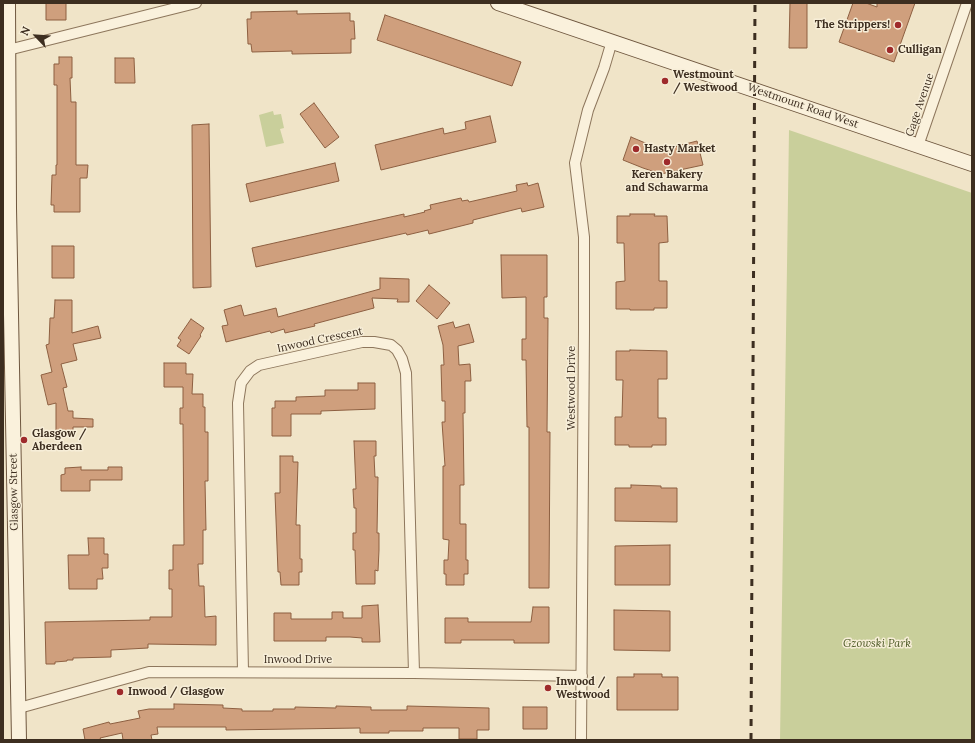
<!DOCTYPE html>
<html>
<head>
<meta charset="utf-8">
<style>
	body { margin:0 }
	#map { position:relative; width:975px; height:743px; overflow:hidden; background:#f0e4c8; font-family:Lora,serif }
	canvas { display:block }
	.frame { position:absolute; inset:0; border:4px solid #3d2e20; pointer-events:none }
	.north { position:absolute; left:16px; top:16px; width:40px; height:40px; -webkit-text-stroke:3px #f7eed8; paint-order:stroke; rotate:295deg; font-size:11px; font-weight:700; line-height:16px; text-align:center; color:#3d2e20 }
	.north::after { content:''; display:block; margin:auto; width:14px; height:18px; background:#3d2e20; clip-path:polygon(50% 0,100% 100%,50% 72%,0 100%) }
</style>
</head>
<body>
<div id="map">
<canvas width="975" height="743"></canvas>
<div class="frame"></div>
<div class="north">N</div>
</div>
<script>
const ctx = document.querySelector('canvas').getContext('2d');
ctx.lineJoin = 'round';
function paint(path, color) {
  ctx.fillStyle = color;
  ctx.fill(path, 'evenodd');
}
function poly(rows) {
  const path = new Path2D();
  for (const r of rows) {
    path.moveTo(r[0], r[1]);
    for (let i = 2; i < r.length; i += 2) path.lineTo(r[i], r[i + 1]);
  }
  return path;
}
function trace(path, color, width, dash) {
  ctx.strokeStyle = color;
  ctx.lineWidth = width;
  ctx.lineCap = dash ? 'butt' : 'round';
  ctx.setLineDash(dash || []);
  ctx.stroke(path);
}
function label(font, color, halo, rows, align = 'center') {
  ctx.font = font + ' Lora,serif';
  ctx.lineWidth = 3;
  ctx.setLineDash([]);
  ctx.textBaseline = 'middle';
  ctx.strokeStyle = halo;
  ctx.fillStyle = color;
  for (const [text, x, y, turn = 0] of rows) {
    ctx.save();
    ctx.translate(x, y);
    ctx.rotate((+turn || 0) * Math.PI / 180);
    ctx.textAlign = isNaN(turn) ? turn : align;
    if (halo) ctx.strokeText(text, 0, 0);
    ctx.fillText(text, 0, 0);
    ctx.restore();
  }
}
const green = poly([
	[273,111,274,115,281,114,284,128,280,129,284,143,266,147,259,115],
	[789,130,972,193,972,740,780,740]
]);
const building = poly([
	[46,3,66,3,66,20,46,20,46,3],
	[790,3,807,3,807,48,789,48,790,3],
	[853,3,866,3,877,7,877,3,915,3,894,62,839,42,853,3],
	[297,11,297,14,350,13,350,21,354,21,355,39,351,39,351,53,292,54,292,51,252,52,251,44,248,44,247,19,251,19,251,12,297,11],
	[385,15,521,62,512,86,377,40,385,15],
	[59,57,72,57,72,78,70,78,71,102,76,102,76,165,88,165,87,178,80,178,80,212,54,212,54,205,51,205,52,175,56,175,56,165,57,165,57,85,54,85,54,64,59,64,59,57],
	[115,58,134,58,135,83,115,83,115,58],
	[314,103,339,137,325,148,300,114,314,103],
	[490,116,496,142,381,170,375,145,443,128,444,134,466,129,465,122,490,116],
	[209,124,211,287,193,288,192,125,209,124],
	[631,137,662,150,697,141,703,165,661,174,643,168,623,160,631,137],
	[335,163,339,181,250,202,246,184,335,163],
	[527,183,528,186,538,183,544,207,522,212,521,208,473,220,473,223,429,234,428,230,407,235,406,233,256,267,252,248,404,214,404,217,425,212,424,211,431,209,430,205,461,198,462,201,468,200,469,202,517,191,516,185,527,183],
	[630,214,655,214,654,216,667,216,668,242,659,243,659,281,667,281,667,308,654,308,654,310,630,310,630,309,616,309,616,282,625,281,624,243,617,243,617,216,630,216,630,214],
	[52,246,74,246,74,278,52,278,52,246],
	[501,255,547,255,547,297,544,297,544,318,548,318,547,432,550,432,549,588,529,588,529,427,527,427,526,360,522,360,522,339,526,339,526,297,502,298,501,255],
	[380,278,409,279,409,302,397,302,398,299,372,298,374,308,314,324,315,326,285,333,284,329,271,333,270,331,226,342,222,326,228,325,224,310,241,305,244,316,276,308,278,317,380,289,380,278],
	[429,285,450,303,437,319,416,301,429,285],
	[55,300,72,300,72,333,98,326,101,338,73,344,77,360,61,364,67,387,63,388,68,411,73,411,73,418,93,419,93,427,73,427,73,435,56,435,56,403,48,405,41,375,52,372,46,345,49,344,50,318,54,318,55,300],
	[191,319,204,328,200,335,201,336,189,354,177,346,181,340,178,338,191,319],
	[453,322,455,328,469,324,474,342,458,346,459,365,470,364,471,381,465,381,465,413,463,413,464,485,460,485,460,524,466,524,466,560,468,560,468,574,464,574,464,585,446,585,446,574,444,574,444,560,448,560,449,540,443,539,443,466,445,466,442,422,445,422,445,401,442,401,441,365,444,365,443,345,438,326,453,322],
	[630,350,667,351,667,379,658,379,658,418,666,418,666,445,652,445,652,447,629,447,629,445,615,445,615,417,622,417,623,380,616,380,616,351,630,351,630,350],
	[164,363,186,363,186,374,193,374,192,394,203,394,203,407,205,407,205,432,208,432,208,481,205,481,206,530,203,530,203,564,198,564,199,586,204,586,205,617,216,616,216,645,148,644,148,648,111,650,111,657,73,658,73,660,67,660,67,661,55,662,55,664,46,664,45,622,150,620,150,617,172,617,172,589,169,589,169,570,173,570,173,545,184,545,183,424,180,424,180,408,183,408,183,387,164,387,164,363],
	[358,383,375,383,375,409,321,411,321,414,291,414,291,436,272,436,272,408,275,408,275,401,296,401,296,397,325,396,325,390,358,390,358,383],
	[354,441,376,441,376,456,374,456,375,477,378,477,377,533,379,533,379,550,378,571,375,570,375,584,356,584,355,550,353,550,353,533,356,533,356,508,354,508,353,489,356,489,354,441],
	[280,456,293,456,293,462,298,462,296,525,300,525,300,559,302,559,302,572,299,572,299,585,281,585,280,572,278,572,275,493,280,493,280,456],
	[81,467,81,470,108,470,108,467,122,467,122,480,90,480,90,491,61,491,61,475,65,474,65,468,81,467],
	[631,485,661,486,661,488,677,488,677,522,615,521,615,488,631,488,631,485],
	[88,538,104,538,104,554,108,554,108,568,102,568,103,579,97,579,97,589,69,589,68,555,89,555,88,538],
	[670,545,670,585,615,585,615,546,670,545],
	[378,605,380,642,362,642,362,638,350,637,326,637,326,641,274,641,274,613,291,613,291,619,332,619,332,612,343,612,343,618,362,618,362,606,378,605],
	[533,607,549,607,549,643,514,643,514,640,461,640,461,643,445,643,445,618,468,618,468,622,531,622,533,607],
	[614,610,670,611,670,651,614,650,614,610],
	[634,674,662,674,662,677,678,677,678,710,617,710,617,677,634,677,634,674],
	[174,704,223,705,223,708,242,709,242,711,273,711,273,709,295,709,295,707,336,708,336,706,371,707,371,710,407,710,407,706,489,708,489,730,477,730,477,739,459,739,459,728,423,728,423,731,389,731,389,733,360,733,360,728,226,730,226,727,157,727,158,734,151,735,152,740,123,740,122,733,100,738,101,740,85,740,83,729,109,722,110,724,140,718,138,711,149,709,174,709,174,704],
	[523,707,547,707,547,729,523,729,523,707]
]);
const street = poly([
	[8,50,196,3],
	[918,146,967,3],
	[243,672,238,403,241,383,250,371,259,365,362,342,374,342,391,345,397,350,402,359,406,373,414,673],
	[19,708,149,672,414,673,582,676],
	[581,740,584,330,584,237,575,163,588,110,604,68,612,41]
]);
const secondary = poly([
	[8,3,9,208,19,740],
	[498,3,972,164]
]);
const rail = poly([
	[751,740,755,3]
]);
const markers = [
	[898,25,4,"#9e2a2b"],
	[890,50,4,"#9e2a2b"],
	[665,81,4,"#9e2a2b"],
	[636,149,4,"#9e2a2b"],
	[667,162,4,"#9e2a2b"],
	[24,440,4,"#9e2a2b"],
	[548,688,4,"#9e2a2b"],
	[120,692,4,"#9e2a2b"]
];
const poiNames = [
	["The Strippers!",890,25,"right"],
	["Culligan",898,50],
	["Westmount",673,75],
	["/ Westwood",673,88],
	["Hasty Market",644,149],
	["Keren Bakery",667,175,"center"],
	["and Schawarma",667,188,"center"],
	["Glasgow /",32,434],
	["Aberdeen",32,447],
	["Inwood /",556,682],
	["Westwood",556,695],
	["Inwood / Glasgow",128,692]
];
const streetNames = [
	["Gage Avenue",920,105,-71],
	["Westmount Road West",803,106,19],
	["Inwood Crescent",320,340,-12],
	["Westwood Drive",572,388,-90],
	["Glasgow Street",14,492,-91],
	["Inwood Drive",298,660]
];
const parkNames = [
	["Gzowski Park",877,644]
];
paint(green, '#c9cf9b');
paint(building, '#cf9f7d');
trace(building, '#8d5f41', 1);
trace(street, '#8d765c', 12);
trace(secondary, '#6f573f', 16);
trace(street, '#faf1dc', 10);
trace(secondary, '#faf1dc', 14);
trace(rail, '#3d2e20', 3, [7, 7]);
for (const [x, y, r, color] of markers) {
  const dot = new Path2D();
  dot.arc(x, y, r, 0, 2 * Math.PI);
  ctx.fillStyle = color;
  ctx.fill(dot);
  trace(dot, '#f7eed8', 1.5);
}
label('bold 11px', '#3d2e20', '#f7eed8', poiNames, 'left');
label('11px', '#3d2e20', '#f7eed8', streetNames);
label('italic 11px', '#4d5a26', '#f7eed8', parkNames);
</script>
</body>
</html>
